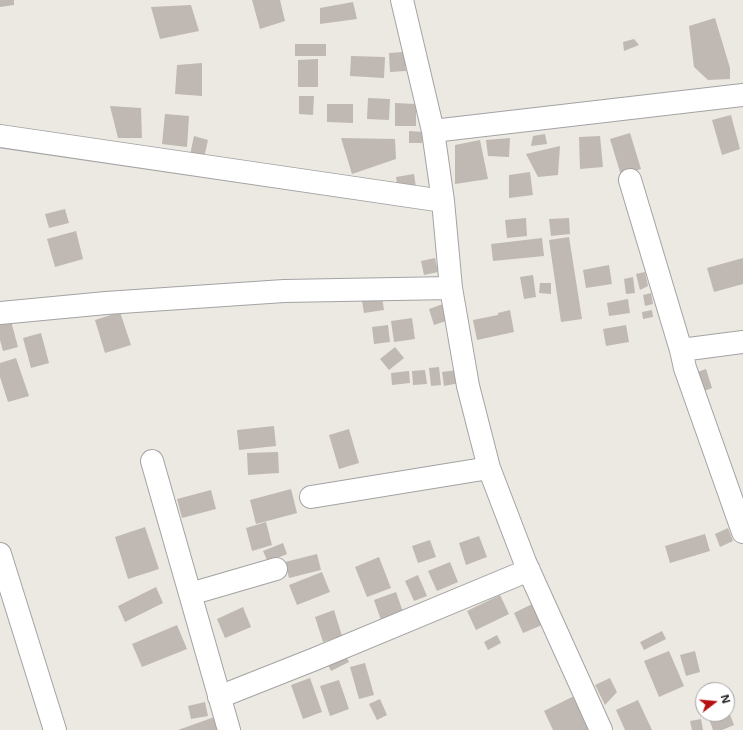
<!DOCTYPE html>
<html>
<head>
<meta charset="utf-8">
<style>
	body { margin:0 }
	#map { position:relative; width:743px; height:730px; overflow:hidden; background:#ece9e2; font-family:"Noto Sans",sans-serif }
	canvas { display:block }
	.north { position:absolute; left:695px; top:682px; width:40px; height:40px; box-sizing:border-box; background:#fff; border:1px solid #a4a4a4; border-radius:50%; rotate:74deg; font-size:11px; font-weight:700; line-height:16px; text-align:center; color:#1c1c1c }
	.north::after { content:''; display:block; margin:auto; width:14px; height:18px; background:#b71012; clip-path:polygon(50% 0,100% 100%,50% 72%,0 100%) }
</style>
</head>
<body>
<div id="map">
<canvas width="743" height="730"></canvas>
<div class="north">N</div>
</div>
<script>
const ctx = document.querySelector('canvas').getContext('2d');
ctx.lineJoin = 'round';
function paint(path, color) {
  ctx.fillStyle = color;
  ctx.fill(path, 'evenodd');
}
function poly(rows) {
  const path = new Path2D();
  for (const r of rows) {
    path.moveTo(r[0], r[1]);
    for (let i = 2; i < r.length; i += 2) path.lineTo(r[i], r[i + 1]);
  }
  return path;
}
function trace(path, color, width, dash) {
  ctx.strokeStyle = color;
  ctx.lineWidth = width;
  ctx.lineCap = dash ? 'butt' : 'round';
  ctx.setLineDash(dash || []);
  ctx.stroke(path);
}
const building = poly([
	[0,0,14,0,14,5,0,7],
	[252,0,280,0,285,21,260,29],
	[353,2,357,19,320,24,320,8],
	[191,5,199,31,160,39,151,7],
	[715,18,730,68,730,79,708,80,694,67,689,26],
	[634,39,639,45,624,51,623,42],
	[295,44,326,44,326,56,295,56],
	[404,52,406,71,390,72,389,53],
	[351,56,385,57,384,78,350,76],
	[318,59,318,87,298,87,298,60],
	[202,63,202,96,175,94,177,65],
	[299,96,314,96,313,115,299,114],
	[368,98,390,99,389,120,367,119],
	[395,103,416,104,416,126,395,126],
	[327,104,353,104,353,123,327,122],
	[110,106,141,108,142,138,118,138],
	[165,114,189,116,187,147,162,144],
	[731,115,740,149,722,155,712,120],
	[409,131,423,132,422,143,409,143],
	[630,133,641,169,621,175,610,139],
	[545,134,547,144,531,146,533,136],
	[194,136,208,140,204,158,190,155],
	[600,136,603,167,580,169,579,137],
	[341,138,395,139,396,159,352,174],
	[510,138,509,157,488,156,486,140],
	[480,140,488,179,455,184,455,145],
	[560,146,558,175,538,177,526,154],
	[530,172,533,195,509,198,509,175],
	[414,174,416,187,398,190,396,177],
	[65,209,69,223,49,228,45,214],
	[526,218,527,236,507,238,505,220],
	[569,218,570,234,551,236,549,219],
	[76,231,83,259,55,267,47,239],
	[569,237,582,319,561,322,549,240],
	[542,238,544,256,493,261,491,244],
	[435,258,438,272,424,275,421,261],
	[743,258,743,284,714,292,707,268],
	[609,265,612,284,586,288,583,270],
	[645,272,648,286,640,290,636,274],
	[533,275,536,297,524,299,520,277],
	[633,277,635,293,626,294,624,279],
	[540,283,551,283,551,294,539,293],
	[651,293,653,304,645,306,643,295],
	[382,297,384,310,364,313,362,301],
	[628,299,630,313,609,316,607,303],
	[446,303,452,319,434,325,429,309],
	[510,310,514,332,477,340,473,320,498,315,498,313],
	[652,310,653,317,643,319,642,312],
	[120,312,131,345,105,353,95,320],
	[412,318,415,339,394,342,391,321],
	[11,321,18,347,3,351,0,340,0,324],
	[388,325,390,342,374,344,372,327],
	[626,325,629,342,606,346,603,329],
	[41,333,49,363,31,368,23,338],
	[395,347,404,358,389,370,380,359],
	[16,358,29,396,8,402,0,377,0,363],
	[439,367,441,385,431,386,429,368],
	[706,369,712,388,696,394,689,375],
	[425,370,427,384,413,385,412,371],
	[457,370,459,383,444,386,442,372],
	[409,371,410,383,392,385,391,373],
	[274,426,276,446,239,450,237,430],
	[349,429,359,463,339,469,329,435],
	[278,452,279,473,248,475,247,453],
	[291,489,297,513,256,524,250,500],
	[211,490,216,509,182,518,177,499],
	[266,522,272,545,252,551,246,528],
	[145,527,159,569,128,579,115,537],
	[728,528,733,541,720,547,715,534],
	[705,534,710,551,670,563,665,546],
	[479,536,487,557,466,565,459,543],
	[430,540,436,557,418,563,412,546],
	[283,543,287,554,268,562,263,551],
	[317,554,321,570,289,578,285,562],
	[379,557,391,588,367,597,355,567],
	[450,562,458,582,437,591,428,571],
	[322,572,330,592,297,605,289,585],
	[418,575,427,596,414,601,405,581],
	[156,587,163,603,125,622,118,606],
	[396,592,403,612,381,620,374,600],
	[500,595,509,614,476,630,467,611],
	[532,604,542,625,523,633,514,613],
	[243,607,251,627,225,638,217,619],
	[334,610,342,636,323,642,315,617],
	[177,625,187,649,142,667,132,644],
	[662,631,666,639,644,650,640,642],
	[497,635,501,643,488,650,484,642],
	[669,651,684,686,659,697,644,661],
	[695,651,700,672,686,676,680,655],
	[345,654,349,662,331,671,327,663],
	[365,663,374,695,359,699,350,667],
	[310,678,322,712,303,719,291,685],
	[610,678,617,692,605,705,595,685],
	[339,680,349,709,330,716,320,686],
	[721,685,724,690,708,690],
	[574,696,590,730,553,730,544,711],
	[380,699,387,715,377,720,369,704],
	[638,700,652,730,625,730,616,710],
	[205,702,208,716,191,719,188,706],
	[727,707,734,725,722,730,713,730,708,716,714,714,727,714],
	[220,715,225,730,178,730],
	[701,719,703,730,692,730,690,721]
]);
const minor = poly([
	[402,0,433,131,443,201,451,288,468,386,489,468,525,562,601,730],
	[433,131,743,95],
	[0,136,443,201],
	[630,180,681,350,685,368,743,532],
	[0,313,106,303,284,291,451,288],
	[681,350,743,342],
	[152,461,229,730],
	[311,497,489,468],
	[0,554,55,730],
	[190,594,276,569],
	[219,697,315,659,529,570]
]);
paint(building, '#c0b8b2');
trace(minor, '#a3a3a3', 24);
trace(minor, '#fff', 22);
</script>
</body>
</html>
